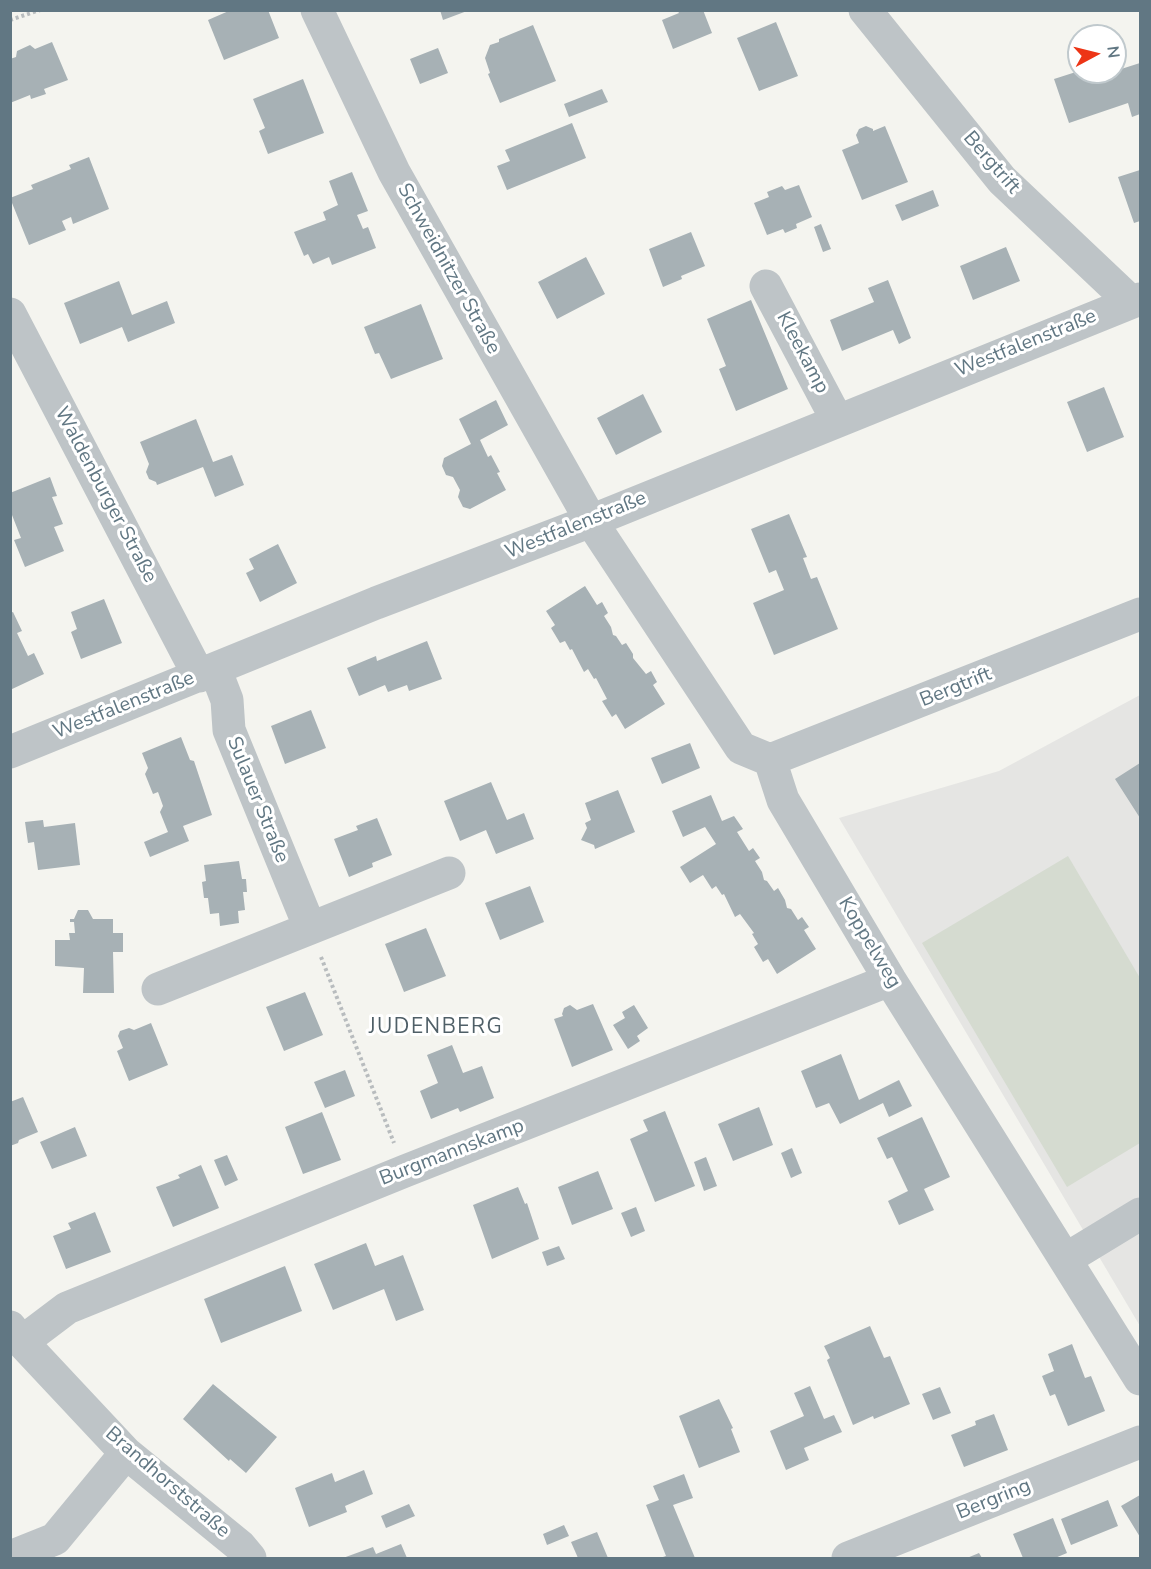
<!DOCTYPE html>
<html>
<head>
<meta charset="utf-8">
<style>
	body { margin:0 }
	#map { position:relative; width:1151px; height:1569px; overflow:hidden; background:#f4f4ef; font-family:"Nunito Sans",sans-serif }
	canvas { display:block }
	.frame { position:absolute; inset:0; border:12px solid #617783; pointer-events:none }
	.north { position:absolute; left:1067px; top:24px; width:60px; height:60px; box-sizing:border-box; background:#fff; border:2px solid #c0c9cd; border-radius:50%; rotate:83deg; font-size:16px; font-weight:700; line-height:24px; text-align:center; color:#617783 }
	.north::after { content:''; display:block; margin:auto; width:21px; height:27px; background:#ed3516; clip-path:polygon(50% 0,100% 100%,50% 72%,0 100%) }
</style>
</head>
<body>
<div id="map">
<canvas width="1151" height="1569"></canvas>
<div class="frame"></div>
<div class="north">N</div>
</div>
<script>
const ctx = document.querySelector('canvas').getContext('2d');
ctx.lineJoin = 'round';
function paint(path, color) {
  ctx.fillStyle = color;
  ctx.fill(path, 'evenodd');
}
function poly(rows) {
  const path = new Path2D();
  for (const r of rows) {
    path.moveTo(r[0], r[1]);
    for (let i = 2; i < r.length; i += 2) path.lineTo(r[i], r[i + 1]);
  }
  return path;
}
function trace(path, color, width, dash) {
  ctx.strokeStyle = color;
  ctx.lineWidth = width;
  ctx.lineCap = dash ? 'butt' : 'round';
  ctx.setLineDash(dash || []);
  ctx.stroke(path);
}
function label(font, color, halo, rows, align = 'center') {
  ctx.font = font + ' "Nunito Sans",sans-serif';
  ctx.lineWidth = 6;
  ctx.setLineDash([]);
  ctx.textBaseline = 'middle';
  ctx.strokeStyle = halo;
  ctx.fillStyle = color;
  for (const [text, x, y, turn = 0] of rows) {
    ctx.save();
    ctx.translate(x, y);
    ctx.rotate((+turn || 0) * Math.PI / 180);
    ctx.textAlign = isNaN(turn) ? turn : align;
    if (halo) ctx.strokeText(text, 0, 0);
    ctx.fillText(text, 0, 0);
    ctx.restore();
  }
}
const built = poly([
	[1140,695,1140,1326,839,818,999,771]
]);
const green = poly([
	[1068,856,1140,978,1140,1143,1067,1187,922,943]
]);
const building = poly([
	[231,10,268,10,279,38,224,60,208,20],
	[440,10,467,10,467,11,443,20],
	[677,10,703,10,712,33,673,49,662,20,679,13],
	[776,22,798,76,759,91,737,38],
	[533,25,556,81,500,103,488,74,490,73,485,58,490,45,499,42,499,39],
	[52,42,68,80,44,89,46,94,31,99,30,95,10,103,10,59,16,57,17,51,30,45,35,49],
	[438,48,448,73,420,84,410,59],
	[1115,62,1118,70,1140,63,1140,114,1132,117,1128,103,1069,123,1054,79,1079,71,1115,72],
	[303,79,324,133,268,154,259,131,265,128,253,99],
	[602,89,608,102,569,117,564,104],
	[572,123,586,158,507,190,497,166,510,161,505,150],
	[866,126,873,129,873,131,885,126,908,182,862,200,842,150,859,143,856,135,859,129],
	[89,157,109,209,73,224,71,217,62,221,66,230,29,245,10,198,33,189,31,185,71,169,69,165],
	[1140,170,1140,221,1134,223,1118,177],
	[352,172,368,211,357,215,363,229,368,227,376,248,332,265,329,257,313,264,308,254,304,256,294,232,326,220,323,212,338,205,329,181],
	[799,185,812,217,796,224,797,228,785,233,783,229,767,235,754,203,769,197,767,192,782,186,785,190],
	[933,190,939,206,902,221,895,205],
	[821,224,831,249,823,252,814,227],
	[691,232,705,266,681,276,682,279,663,287,649,249],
	[1006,247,1020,281,973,300,960,266],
	[586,257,605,294,557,319,538,282],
	[888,280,911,338,899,344,893,330,842,351,830,320,874,302,868,288],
	[119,281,132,315,167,301,175,323,128,342,122,327,80,344,64,303],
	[751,300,788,389,736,411,719,369,726,366,707,319],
	[421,304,443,359,391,379,379,353,375,354,364,327],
	[1104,387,1124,437,1087,452,1067,402],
	[643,394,662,432,616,455,597,418],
	[496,400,508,425,480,440,488,457,491,455,500,472,497,473,506,490,470,509,463,507,458,497,460,490,453,477,446,475,442,466,444,458,471,444,459,419],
	[196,419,213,462,232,455,244,485,215,497,203,467,157,485,156,482,149,479,146,472,149,464,140,442],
	[50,477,57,496,52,497,63,524,54,527,64,551,25,567,14,540,21,538,12,515,10,515,10,493],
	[789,514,807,557,803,558,811,579,817,577,838,629,774,655,753,603,784,590,776,570,769,573,751,529],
	[278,544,297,583,260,602,246,573,254,569,249,559],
	[585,586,597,605,602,602,608,613,604,616,611,627,613,635,616,636,622,645,626,643,633,654,633,658,646,674,651,671,657,682,653,685,665,704,625,729,616,714,612,717,602,701,607,699,596,678,594,679,588,669,584,672,572,649,570,650,565,641,560,643,551,628,555,625,546,611],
	[104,599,122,643,81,659,71,632,77,629,71,612],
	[13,612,22,631,17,633,28,656,34,653,44,674,10,690,10,613],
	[427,641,442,679,409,691,407,685,388,692,385,685,359,696,347,668,376,656,377,661],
	[311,710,326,748,285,764,271,726],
	[181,737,190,760,194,761,212,815,183,826,189,841,150,857,144,842,168,832,160,812,163,806,158,792,153,794,145,774,148,768,142,753],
	[690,743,700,768,662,784,651,758],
	[1140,763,1140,818,1115,779],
	[491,782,507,820,524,813,534,839,496,854,486,830,460,841,444,801],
	[618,790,635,832,595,849,594,845,581,840,587,828,585,823,591,820,585,803],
	[711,795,722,821,734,816,743,829,737,832,749,851,753,848,760,858,755,861,762,872,764,880,767,881,774,891,778,888,785,900,787,908,791,909,798,920,802,917,809,927,804,930,816,949,777,974,768,959,763,962,754,947,758,944,752,934,754,933,740,914,735,917,724,894,722,895,716,886,712,889,703,875,690,883,680,867,716,844,705,827,683,837,672,811],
	[377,818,392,855,372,863,373,867,349,877,334,839,358,830,356,826],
	[43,820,44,827,75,823,80,865,38,870,34,842,28,843,25,822],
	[239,861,242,879,246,879,247,892,243,892,245,910,238,911,239,923,220,926,219,913,210,914,208,898,204,898,202,882,206,881,204,865],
	[530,886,544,922,500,940,485,903],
	[78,910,88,910,93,919,113,919,113,933,123,933,123,952,113,952,114,993,83,993,84,968,55,966,55,940,70,940,69,933,75,933,74,922,70,922,70,919,74,919],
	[426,928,446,976,404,992,385,944],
	[305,992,323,1035,284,1051,266,1007],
	[593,1004,613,1050,572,1067,554,1019,563,1016,562,1014,564,1008,570,1005,577,1010],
	[634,1005,648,1028,637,1036,640,1041,628,1049,613,1025,625,1018,622,1012],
	[151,1023,168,1065,129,1081,117,1051,123,1048,118,1036,120,1031,129,1028,134,1030],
	[452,1045,463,1073,482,1066,494,1098,460,1112,458,1108,431,1119,420,1091,438,1083,427,1055],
	[841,1054,859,1100,899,1080,912,1106,889,1117,883,1103,840,1124,829,1103,816,1108,801,1071],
	[345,1070,355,1096,325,1108,314,1082],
	[23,1097,38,1132,19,1140,18,1143,10,1146,10,1102],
	[759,1107,773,1145,733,1161,718,1124],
	[665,1111,695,1186,655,1202,630,1139,648,1131,643,1120],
	[322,1112,341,1160,303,1174,285,1127],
	[922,1117,950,1177,924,1189,934,1210,899,1225,888,1201,908,1191,892,1157,887,1159,877,1138],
	[75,1127,87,1156,52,1169,40,1142],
	[792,1148,802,1173,791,1178,781,1153],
	[227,1155,238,1180,225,1186,214,1160],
	[706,1157,717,1186,704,1191,694,1162],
	[201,1165,219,1208,173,1227,156,1187,180,1178,178,1175],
	[598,1171,613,1209,572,1225,558,1187],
	[518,1187,525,1204,527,1203,539,1239,492,1259,473,1205],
	[636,1207,645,1231,631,1237,621,1213],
	[95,1212,111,1252,66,1269,53,1236,71,1229,68,1223],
	[366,1243,375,1266,403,1255,424,1310,396,1321,384,1289,333,1310,314,1264],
	[559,1246,565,1259,547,1266,542,1252],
	[285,1266,302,1311,221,1343,204,1299],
	[870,1326,884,1358,890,1356,910,1404,874,1419,873,1416,853,1425,827,1360,830,1358,824,1346],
	[1072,1344,1085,1378,1091,1376,1105,1411,1068,1426,1055,1394,1050,1396,1042,1376,1054,1371,1048,1354],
	[213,1384,277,1437,246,1473,230,1459,229,1461,183,1419],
	[810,1386,824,1419,834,1415,842,1432,804,1448,809,1460,786,1470,770,1431,804,1416,794,1393],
	[940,1387,951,1413,933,1420,922,1394],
	[719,1399,733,1428,731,1429,740,1452,699,1468,679,1416],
	[994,1414,1008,1450,964,1467,951,1435,976,1425,975,1421],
	[364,1470,373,1494,345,1506,347,1512,309,1527,295,1488,332,1473,335,1482],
	[684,1474,693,1498,673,1505,695,1558,660,1558,666,1556,646,1505,659,1500,653,1486],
	[1140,1495,1140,1537,1121,1506],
	[1108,1500,1118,1526,1071,1545,1061,1519],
	[409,1504,415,1516,386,1528,381,1516],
	[1053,1518,1067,1553,1055,1558,1023,1558,1013,1534],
	[564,1525,569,1536,547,1545,543,1534],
	[597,1532,608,1558,578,1558,571,1542],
	[401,1544,407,1558,343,1558,373,1547,376,1554],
	[979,1553,982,1558,967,1558]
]);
const path = poly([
	[10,20,40,10],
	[321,957,394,1143]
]);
const minor = poly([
	[317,10,394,172,591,521,741,748,770,760,783,800,890,980,1140,1379],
	[865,10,1002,180,1131,302],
	[766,286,837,420],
	[10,314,199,676],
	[215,669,227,700,229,730,310,928],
	[10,752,376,603,591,521,1140,299],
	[770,760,1140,614],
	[158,989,449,873],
	[1066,1259,1140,1214],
	[10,1327,22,1342,126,1453,240,1546,250,1558],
	[22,1342,67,1308,405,1171,890,980],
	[10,1557,55,1539,126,1453],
	[848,1558,1140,1442]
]);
const streetNames = [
	["Bergtrift",991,163,49],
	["Schweidnitzer Straße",448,269,61],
	["Westfalenstraße",1026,344,-22],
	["Kleekamp",802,353,62],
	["Waldenburger Straße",105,495,62],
	["Westfalenstraße",576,526,-22],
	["Bergtrift",956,688,-22],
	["Westfalenstraße",124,706,-22],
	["Sulauer Straße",257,800,68],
	["Koppelweg",869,943,59],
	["Burgmannskamp",452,1153,-21],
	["Brandhorststraße",167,1483,41],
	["Bergring",994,1500,-22]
];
const neighbourhoodNames = [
	["JUDENBERG",436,1028]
];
paint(built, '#e5e5e3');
paint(green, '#d5dbd0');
paint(building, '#a7b1b5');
trace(path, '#b8bcbe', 4, [3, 3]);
trace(minor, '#bec4c7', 33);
label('20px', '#617783', '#fff', streetNames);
ctx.letterSpacing = '1.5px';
label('21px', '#4f5f67', '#fff', neighbourhoodNames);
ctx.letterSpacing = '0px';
</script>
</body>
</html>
